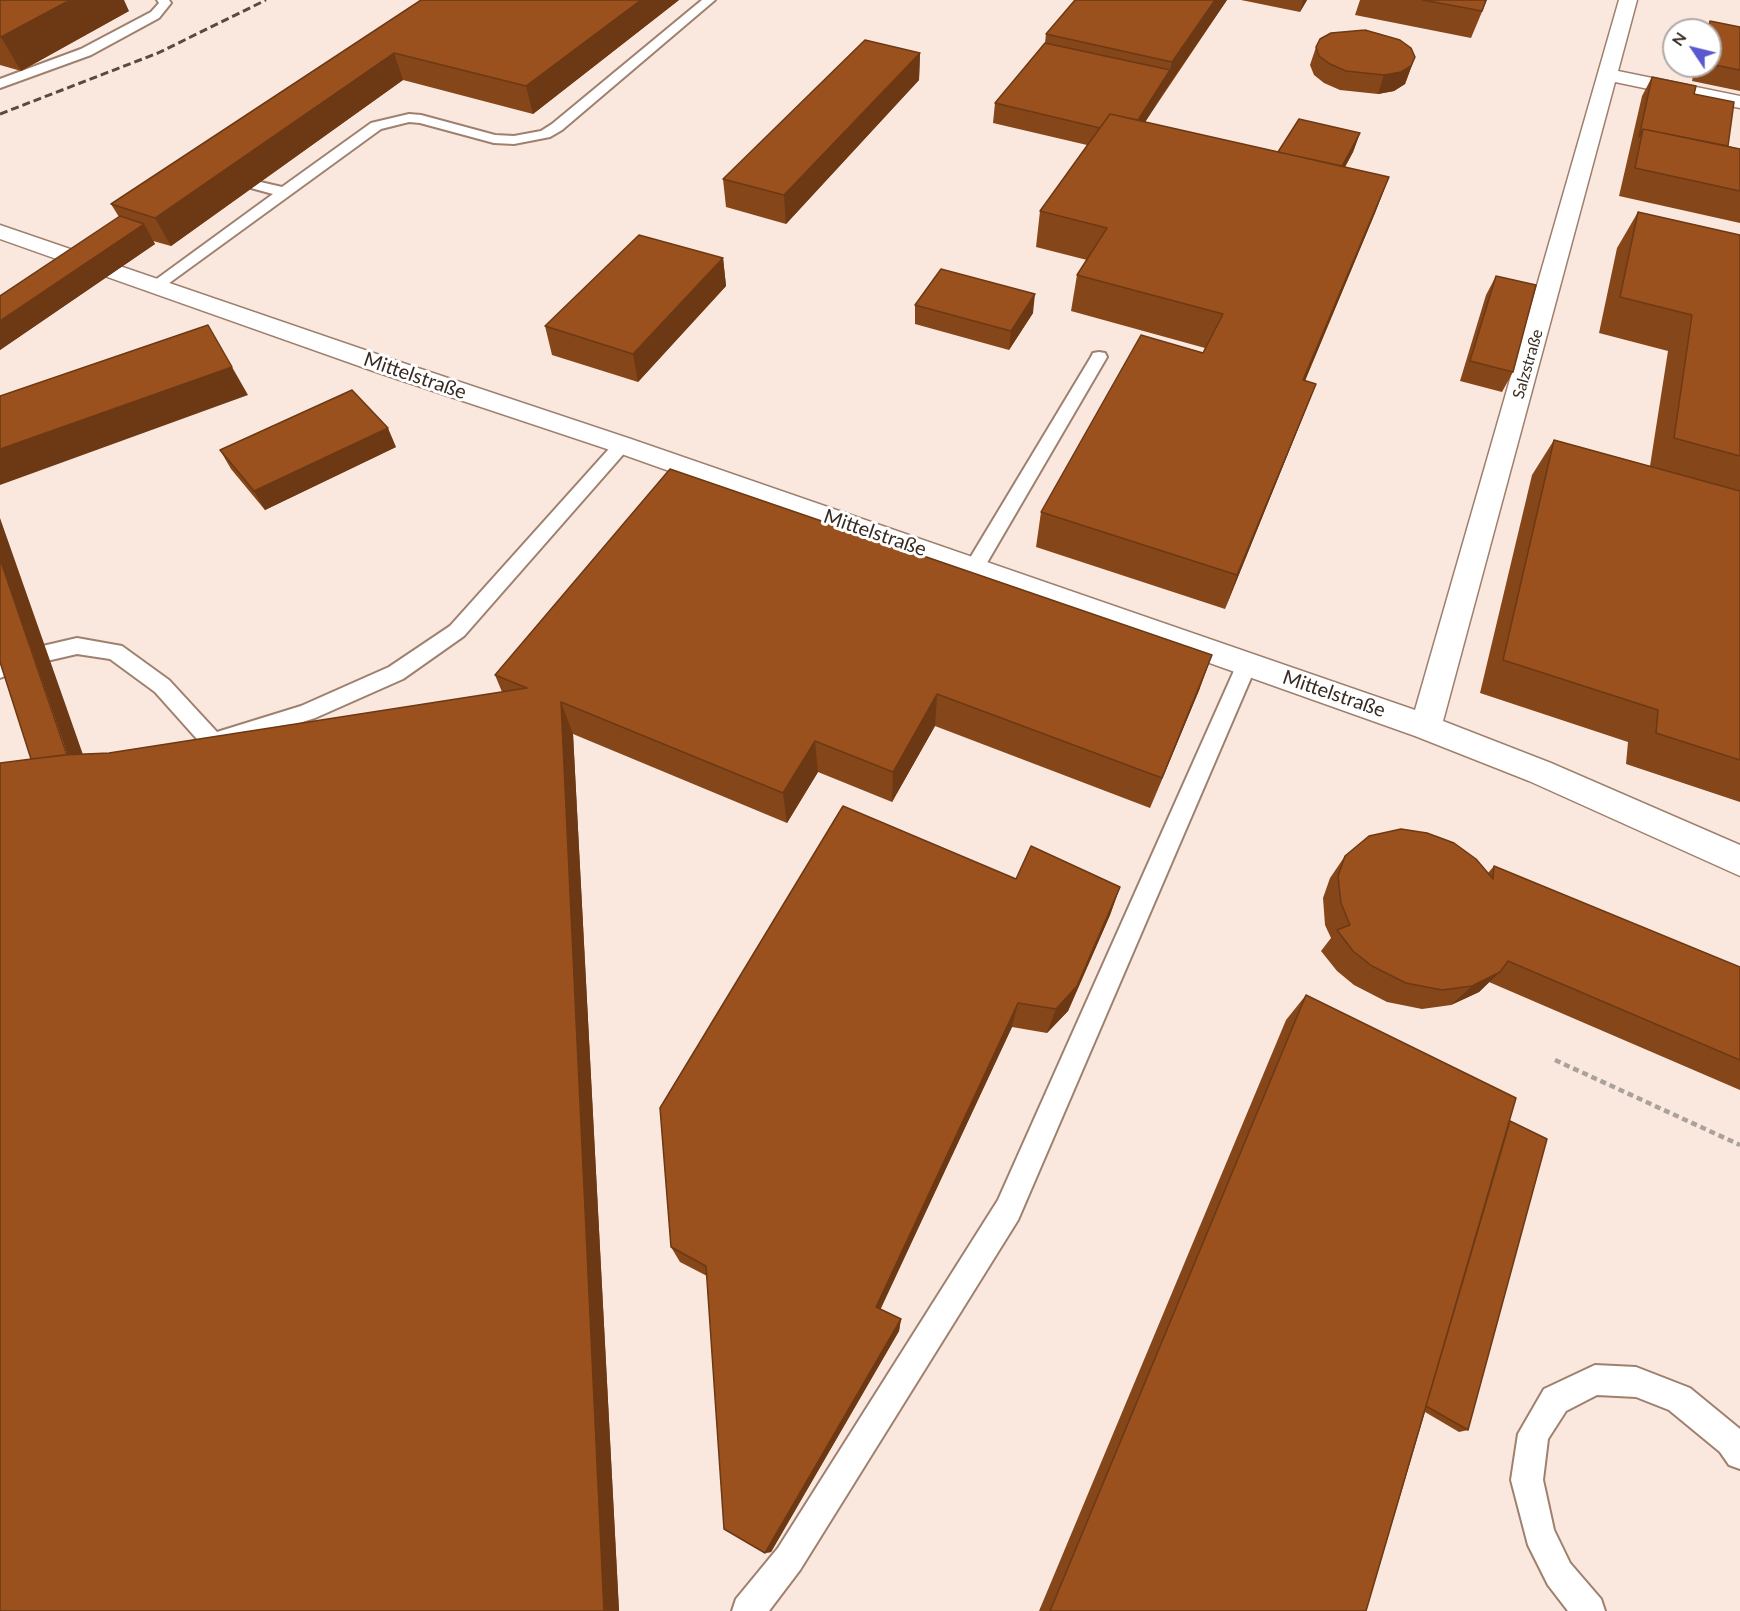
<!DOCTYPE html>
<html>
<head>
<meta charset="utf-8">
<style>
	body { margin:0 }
	#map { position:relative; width:1740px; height:1611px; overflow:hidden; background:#fff7f3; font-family:Lato,sans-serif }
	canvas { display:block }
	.north { position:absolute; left:1662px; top:18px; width:60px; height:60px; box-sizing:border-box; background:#fff; border:2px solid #afaaa7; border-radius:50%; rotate:305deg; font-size:16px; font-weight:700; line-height:24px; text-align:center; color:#382b23 }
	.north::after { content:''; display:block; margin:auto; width:21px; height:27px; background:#5a59d0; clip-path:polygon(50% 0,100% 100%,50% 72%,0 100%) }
</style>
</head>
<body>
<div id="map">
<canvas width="1740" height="1611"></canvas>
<div class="north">N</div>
</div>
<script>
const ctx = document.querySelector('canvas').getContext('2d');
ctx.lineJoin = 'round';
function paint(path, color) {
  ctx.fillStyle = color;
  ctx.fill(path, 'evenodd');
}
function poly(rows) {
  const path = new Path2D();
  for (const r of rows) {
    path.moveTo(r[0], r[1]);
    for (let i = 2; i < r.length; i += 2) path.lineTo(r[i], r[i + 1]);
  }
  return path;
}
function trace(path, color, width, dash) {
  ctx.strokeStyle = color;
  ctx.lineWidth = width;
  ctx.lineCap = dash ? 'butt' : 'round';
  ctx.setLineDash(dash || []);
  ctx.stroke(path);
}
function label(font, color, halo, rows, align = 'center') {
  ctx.font = font + ' Lato,sans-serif';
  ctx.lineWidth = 6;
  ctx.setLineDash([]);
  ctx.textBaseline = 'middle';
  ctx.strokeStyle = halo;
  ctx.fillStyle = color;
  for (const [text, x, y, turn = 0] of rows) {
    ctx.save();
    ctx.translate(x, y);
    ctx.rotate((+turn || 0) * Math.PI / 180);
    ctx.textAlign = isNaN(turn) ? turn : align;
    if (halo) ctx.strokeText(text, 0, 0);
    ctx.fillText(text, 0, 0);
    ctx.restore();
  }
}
const built = poly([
	[0,0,1740,0,1740,1611,0,1611],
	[1674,30,1710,30,1710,66,1674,66]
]);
const path = poly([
	[1555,1060,1740,1145]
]);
const lane = poly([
	[157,0,169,0,171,3,159,18,91,55,0,88,0,79,81,49,151,12,159,3,157,0],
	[702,0,715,0,562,130,550,137,514,144,494,143,420,123,409,122,381,129,161,289,155,291,147,286,273,194,251,188,249,185,251,182,256,181,282,187,371,123,409,114,421,115,495,135,514,136,541,131,552,124,702,0],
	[1099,352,1105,353,1107,357,981,573,974,575,967,573,964,568,967,563,1091,357,1093,353,1099,352],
	[622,439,628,441,631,445,628,449,464,636,403,679,315,718,213,751,205,748,155,692,110,659,77,654,38,663,0,678,0,661,34,648,77,638,122,646,169,680,217,732,301,706,389,667,450,626,616,441,622,439],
	[1247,656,1254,658,1257,664,1018,1220,800,1570,769,1611,732,1611,736,1599,778,1548,998,1200,1237,664,1240,658,1247,656],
	[1595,1365,1636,1367,1690,1388,1740,1429,1740,1469,1729,1465,1720,1452,1669,1410,1636,1397,1597,1395,1566,1411,1548,1439,1543,1480,1554,1530,1570,1563,1601,1599,1605,1611,1568,1611,1548,1585,1528,1545,1511,1480,1518,1434,1544,1389,1595,1365]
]);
const street = poly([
	[1619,0,1637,0,1618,71,1740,96,1740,108,1615,82,1443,721,1551,763,1740,845,1740,876,1529,781,1415,736,613,451,376,372,0,239,0,225,394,360,631,439,1415,710,1619,0]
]);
const rail = poly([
	[0,114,158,53,266,0]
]);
const wall = poly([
	[0,0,129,11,21,71,0,65],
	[421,0,679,0,533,114,403,80,171,246,153,241,155,244,0,350,0,296,119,217,111,204],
	[1227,0,1145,122,1278,152,1360,133,1353,152,1345,167,1389,177,1375,213,1305,381,1316,384,1302,419,1225,609,1036,547,1041,512,1203,353,1205,348,1071,311,1077,275,1087,260,1036,247,1040,211,1087,145,993,123,995,103,1045,43,1046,34],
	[1241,0,1307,0,1300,12],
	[1360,0,1487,0,1471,38,1355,15],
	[1710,21,1740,27,1740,91,1692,81,1695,66,1710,66,1710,30,1705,30],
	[1316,47,1415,57,1405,84,1394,91,1378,94,1340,90,1324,83,1314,75,1310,65],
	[920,53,919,80,786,224,726,207,723,179],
	[1652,77,1694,94,1728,146,1740,149,1740,223,1619,196,1642,96],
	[1638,212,1740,235,1740,802,1626,764,1628,742,1480,693,1532,475,1554,440,1650,466,1668,351,1599,333,1617,248],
	[723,258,726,286,638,382,552,355,545,326],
	[1496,276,1513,372,1502,392,1460,381,1486,295],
	[915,305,1033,313,1009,350,915,324],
	[396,447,265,510,231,469,220,450],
	[495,675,1200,688,1150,808,935,726,892,802,818,772,787,823,573,734,619,1611,0,1611,31,759,83,754,109,753,502,692],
	[1345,856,1488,873,1494,866,1740,967,1740,1090,1489,982,1479,992,1451,1005,1422,1009,1387,1002,1354,985,1337,971,1321,951,1331,938,1325,925,1323,898,1330,878],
	[1016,879,1120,887,1110,915,1068,1011,1047,1033,1012,1027,880,1309,901,1319,899,1331,771,1552,765,1553,707,1276,680,1262,671,1247],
	[1306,995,1510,1121,1468,1430,1459,1432,1425,1412,1366,1611,1039,1611,1286,1020]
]);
const shadedWall = poly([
	[70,0,124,0,129,11,21,71,1,37],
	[641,0,679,0,533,114,526,86],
	[1215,0,1227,0,1166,89,1125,154,1128,134,1170,71,1172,62],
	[1303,0,1307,0,1300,12],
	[394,53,403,80,171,246,155,218],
	[920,53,919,80,786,224,784,195],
	[1415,57,1405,84,1394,91,1378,94,1384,75],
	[1360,133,1353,152,1331,193,1337,174],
	[1389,177,1375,213,1290,416,1303,380],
	[144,224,155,244,0,350,0,321],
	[723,258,726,286,638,382,633,354],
	[1035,294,1033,313,1009,350,1011,331],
	[232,367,248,395,0,485,0,449],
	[1316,384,1302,419,1225,609,1237,575],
	[388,428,396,447,265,510,254,491],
	[0,518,94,786,70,762,0,559],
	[1212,655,1200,688,1150,808,1162,778],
	[937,694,935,726,892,802,893,772],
	[561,702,573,734,619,1611,604,1611],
	[815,741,818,772,787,823,783,793],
	[1120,887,1110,915,1068,1011,1047,1033,1056,1009],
	[1500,972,1479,992,1451,1005,1472,986],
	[1018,1003,1012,1027,876,1319,876,1307],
	[901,1319,899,1331,771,1552,765,1553]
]);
const building = poly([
	[0,0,70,0,1,37,0,36,0,0],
	[421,0,641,0,526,86,394,53,155,218,111,204,421,0],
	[1075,0,1215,0,1172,62,1046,34,1075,0],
	[1423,0,1486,0,1482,11,1423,0],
	[1710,21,1740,27,1740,70,1710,64,1710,30,1708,30,1710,21],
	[1365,30,1400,40,1411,48,1415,57,1411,66,1401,72,1384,75,1346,71,1330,64,1319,56,1316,47,1320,39,1331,33,1365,30],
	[865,40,920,53,784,195,723,179,865,40],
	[1045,43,1170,70,1138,120,1110,114,1100,128,995,103,1045,43],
	[1652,77,1696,86,1694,94,1734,102,1728,146,1643,129,1639,137,1652,77],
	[1110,114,1389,177,1303,380,1316,384,1237,575,1041,512,1141,335,1203,353,1223,314,1077,275,1107,228,1040,211,1110,114],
	[1299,119,1360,133,1342,166,1278,152,1299,119],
	[1643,129,1740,149,1740,191,1635,168,1643,129],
	[1638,212,1740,235,1740,456,1674,438,1692,315,1620,297,1638,212],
	[120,216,144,224,0,321,0,296,120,216],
	[639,235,723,258,633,354,545,326,639,235],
	[941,269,1035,294,1011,331,915,305,941,269],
	[1496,276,1536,285,1513,372,1470,361,1496,276],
	[208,325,232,367,0,449,0,396,208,325],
	[352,390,388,428,254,491,220,450,352,390],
	[1554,440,1740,491,1740,760,1656,733,1658,710,1503,660,1554,440],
	[670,469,1212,655,1162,778,937,694,893,772,815,741,783,793,561,702,604,1611,0,1611,0,763,63,755,109,753,527,688,495,675,670,469],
	[0,559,67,755,31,759,0,662,0,559],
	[843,806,1016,879,1031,846,1120,887,1077,986,1056,1009,1018,1003,876,1307,901,1319,765,1553,724,1529,706,1266,671,1247,660,1108,843,806],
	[1401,829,1427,833,1454,843,1476,859,1493,879,1494,866,1740,967,1740,1060,1508,961,1500,972,1472,986,1442,990,1406,983,1372,966,1353,951,1337,930,1350,925,1341,903,1338,876,1345,856,1369,836,1401,829],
	[1306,995,1516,1098,1366,1611,1050,1611,1306,995],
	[1510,1121,1547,1139,1468,1430,1426,1406,1510,1121]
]);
const farStreetnames = [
	["Salzstraße",1528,364,-74]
];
const streetNames = [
	["Mittelstraße",415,376,19],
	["Mittelstraße",875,533,19],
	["Mittelstraße",1334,694,19]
];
paint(built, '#fae8df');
trace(lane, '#9f806e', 4);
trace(street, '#9f806e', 3);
trace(path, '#aba19b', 4.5, [6, 4]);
paint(lane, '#fff');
paint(street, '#fff');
trace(rail, '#574a43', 3, [8, 4]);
paint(wall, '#854619');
paint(shadedWall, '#6c3914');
paint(building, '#9b511d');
trace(building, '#6c3914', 1.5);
label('16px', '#382b23', '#fff', farStreetnames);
label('20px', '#382b23', '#fff', streetNames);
</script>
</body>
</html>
